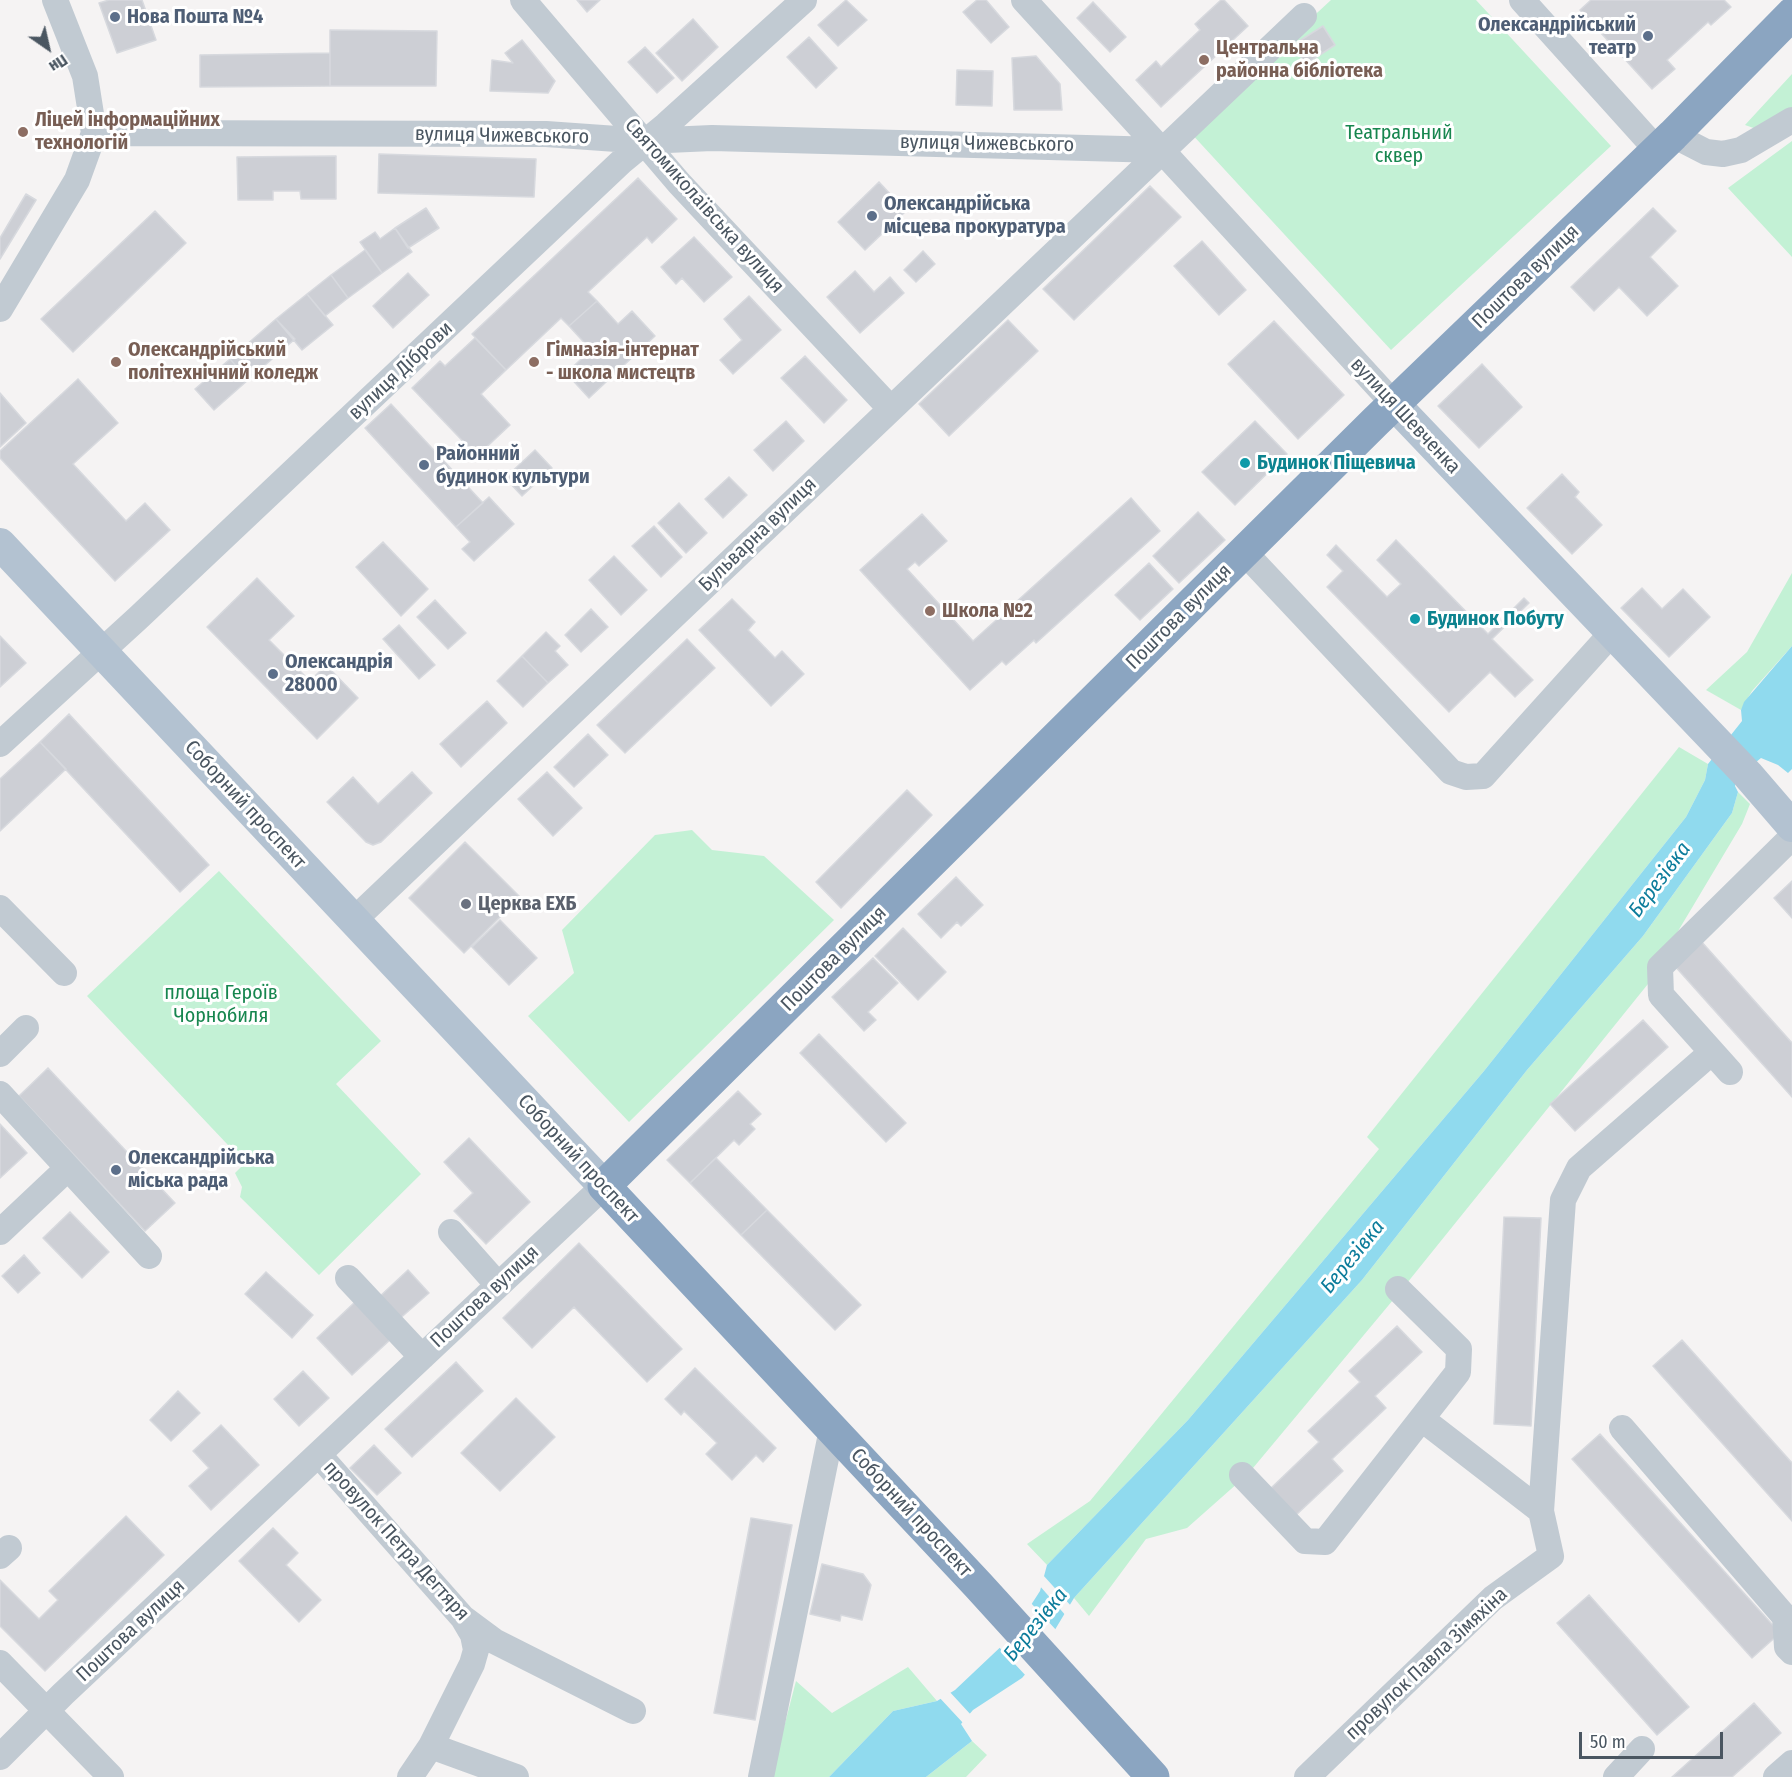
<!DOCTYPE html>
<html>
<head>
<meta charset="utf-8">
<style>
	body { margin:0 }
	#map { position:relative; width:1792px; height:1777px; overflow:hidden; background:#f5f3f3; font-family:"Fira Sans Condensed",sans-serif }
	canvas { display:block }
	.north { position:absolute; left:18px; top:18px; width:60px; height:60px; -webkit-text-stroke:4px #fff; paint-order:stroke; rotate:146deg; font-size:16px; font-weight:700; line-height:24px; text-align:center; color:#4a5661 }
	.north::after { content:''; display:block; margin:auto; width:21px; height:27px; background:#4a5661; clip-path:polygon(50% 0,100% 100%,50% 72%,0 100%) }
	.scale { position:absolute; left:1579px; top:1732px; width:144px; height:27px; box-sizing:border-box; border:3px solid #4a5661; border-top:0; padding-left:8px; font-size:18px; line-height:21px; white-space:nowrap; color:#4a5661; -webkit-text-stroke:4px #fff; paint-order:stroke }
</style>
</head>
<body>
<div id="map">
<canvas width="1792" height="1777"></canvas>
<div class="north">Пн</div>
<div class="scale">50 m</div>
</div>
<script>
const ctx = document.querySelector('canvas').getContext('2d');
ctx.lineJoin = 'round';
function paint(path, color) {
  ctx.fillStyle = color;
  ctx.fill(path, 'evenodd');
}
function poly(rows) {
  const path = new Path2D();
  for (const r of rows) {
    path.moveTo(r[0], r[1]);
    for (let i = 2; i < r.length; i += 2) path.lineTo(r[i], r[i + 1]);
  }
  return path;
}
function trace(path, color, width, dash) {
  ctx.strokeStyle = color;
  ctx.lineWidth = width;
  ctx.lineCap = dash ? 'butt' : 'round';
  ctx.setLineDash(dash || []);
  ctx.stroke(path);
}
function label(font, color, halo, rows, align = 'center') {
  ctx.font = font + ' "Fira Sans Condensed",sans-serif';
  ctx.lineWidth = 6;
  ctx.setLineDash([]);
  ctx.textBaseline = 'middle';
  ctx.strokeStyle = halo;
  ctx.fillStyle = color;
  for (const [text, x, y, turn = 0] of rows) {
    ctx.save();
    ctx.translate(x, y);
    ctx.rotate((+turn || 0) * Math.PI / 180);
    ctx.textAlign = isNaN(turn) ? turn : align;
    if (halo) ctx.strokeText(text, 0, 0);
    ctx.fillText(text, 0, 0);
    ctx.restore();
  }
}
const green = poly([
	[1331,0,1476,0,1611,146,1391,350,1189,131],
	[1792,74,1792,108,1762,131,1745,125],
	[1792,141,1792,257,1728,188],
	[1792,573,1792,646,1752,691,1741,710,1706,690,1747,652],
	[1679,747,1708,764,1705,780,1686,817,1484,1071,1188,1420,1047,1565,1027,1544,1090,1501,1379,1149,1367,1137],
	[1738,792,1750,804,1742,824,1659,963,1656,974,1403,1288,1248,1474,1187,1528,1146,1539,1089,1616,1074,1598,1362,1280,1527,1070,1643,936,1732,813],
	[692,830,712,850,764,856,834,920,629,1122,528,1016,574,973,562,930,655,835],
	[219,871,381,1041,336,1084,421,1174,319,1275,240,1197,242,1187,235,1173,245,1163,87,996],
	[908,1667,937,1701,893,1711,829,1777,771,1777,796,1681,832,1713],
	[972,1741,987,1755,966,1777,926,1777]
]);
const water = poly([
	[1792,646,1792,769,1788,773,1778,765,1761,758,1737,778,1735,786,1738,792,1732,813,1643,936,1527,1070,1362,1280,1074,1598,1035,1663,1022,1678,973,1710,961,1724,972,1741,926,1777,829,1777,893,1711,937,1701,955,1690,1009,1639,1040,1591,1047,1565,1188,1420,1484,1071,1686,817,1705,780,1708,764,1742,721,1741,710,1744,702]
]);
const pier = poly([
	[1043,1575,1072,1607,1067,1617,1039,1585],
	[1030,1602,1058,1632,1027,1677,998,1646],
	[948,1690,972,1716,964,1724,938,1696]
]);
const building = poly([
	[109,0,142,0,156,40,117,53,99,3,109,0],
	[577,0,600,0,587,12,577,0],
	[846,0,867,20,838,46,818,25,846,0],
	[977,0,986,0,1009,27,991,43,963,12,977,0],
	[1221,0,1224,0,1248,26,1161,107,1136,80,1156,61,1161,67,1200,30,1195,24,1221,0],
	[1591,0,1724,0,1731,7,1711,25,1708,22,1667,60,1675,69,1652,89,1580,10,1591,0],
	[1093,2,1126,37,1110,52,1077,18,1093,2],
	[693,19,718,47,682,81,656,53,693,19],
	[1323,26,1335,45,1306,64,1293,45,1323,26],
	[330,30,437,31,436,86,330,86,330,30],
	[809,37,837,68,816,88,787,57,809,37],
	[522,40,555,81,548,93,490,91,492,60,513,63,505,53,522,40],
	[645,47,674,78,657,93,628,62,645,47],
	[330,53,330,86,200,87,200,55,330,53],
	[1036,56,1060,84,1062,110,1014,110,1012,58,1036,56],
	[957,70,993,71,992,106,956,105,957,70],
	[379,154,536,159,534,197,378,193,379,154],
	[336,156,336,199,301,199,300,191,273,191,273,200,238,200,237,157,336,156],
	[638,178,677,219,652,243,647,237,588,292,597,301,569,326,561,318,506,370,472,334,638,178],
	[879,182,906,211,865,250,838,222,879,182],
	[1150,186,1181,217,1074,320,1043,289,1150,186],
	[26,194,36,200,0,259,0,238,26,194],
	[426,208,439,228,408,248,395,228,426,208],
	[1653,208,1676,231,1650,257,1678,286,1647,316,1619,287,1594,311,1571,287,1653,208],
	[155,211,186,243,73,352,41,319,155,211],
	[395,228,412,252,382,273,360,242,375,232,380,239,395,228],
	[694,237,732,277,704,302,682,278,676,284,661,267,694,237],
	[1202,241,1246,290,1219,315,1174,266,1202,241],
	[365,250,382,273,348,298,331,275,365,250],
	[923,251,935,264,916,282,904,270,923,251],
	[855,271,874,292,890,277,904,293,860,333,827,297,855,271],
	[408,273,429,295,393,328,373,306,408,273],
	[331,275,348,298,325,316,307,294,331,275],
	[307,294,333,325,302,350,276,319,307,294],
	[749,296,781,330,733,374,720,360,742,340,724,319,749,296],
	[597,301,618,324,632,311,655,336,589,398,566,373,591,350,569,326,597,301],
	[276,319,295,339,248,380,230,359,276,319],
	[1008,320,1038,351,949,436,919,404,1008,320],
	[1274,321,1344,395,1298,439,1228,364,1274,321],
	[475,338,506,370,481,394,510,425,477,456,412,388,440,361,445,366,475,338],
	[805,356,847,400,824,423,781,378,805,356],
	[230,359,248,380,214,410,195,389,230,359],
	[1482,364,1522,407,1479,448,1438,406,1482,364],
	[78,379,118,423,73,464,126,521,145,503,170,530,115,581,0,458,0,451,78,379],
	[0,393,26,423,0,447,0,393],
	[391,404,483,503,456,527,365,428,391,404],
	[786,421,804,441,773,471,754,450,786,421],
	[1255,421,1287,454,1235,505,1202,472,1255,421],
	[535,450,552,468,522,496,505,478,535,450],
	[1562,474,1579,492,1575,497,1602,525,1572,554,1527,508,1562,474],
	[729,477,747,495,723,518,705,499,729,477],
	[489,497,514,524,474,561,462,549,470,542,456,527,489,497],
	[1131,498,1160,531,1036,643,1034,640,1006,665,1002,661,970,690,860,570,922,514,947,541,919,566,915,562,907,569,973,641,1131,498],
	[679,503,707,533,686,553,658,523,679,503],
	[1198,512,1225,540,1179,583,1153,556,1198,512],
	[654,526,682,557,661,577,632,546,654,526],
	[1396,540,1488,634,1524,598,1529,603,1492,639,1533,680,1515,697,1490,672,1449,712,1327,587,1343,571,1327,555,1336,545,1387,597,1401,584,1377,560,1396,540],
	[383,542,428,589,401,616,356,567,383,542],
	[614,556,647,590,621,615,589,580,614,556],
	[1149,563,1173,589,1140,620,1115,595,1149,563],
	[257,578,294,616,269,640,310,681,326,665,358,698,317,739,207,627,257,578],
	[1642,588,1662,609,1683,589,1710,617,1669,657,1621,608,1642,588],
	[732,599,755,622,748,630,775,658,782,651,804,674,771,706,699,630,732,599],
	[435,600,466,633,448,649,417,617,435,600],
	[591,609,608,627,581,652,565,635,591,609],
	[399,625,435,665,419,679,383,639,399,625],
	[546,632,560,646,555,651,568,665,548,683,522,656,546,632],
	[0,636,26,663,0,687,0,636],
	[687,639,715,668,625,753,597,725,687,639],
	[522,656,548,683,523,707,497,681,522,656],
	[487,701,507,723,461,767,440,744,487,701],
	[69,714,209,865,180,892,40,742,69,714],
	[588,734,608,755,574,787,554,767,588,734],
	[40,742,66,769,0,831,0,779,40,742],
	[412,772,432,793,381,842,373,845,366,842,327,802,353,777,378,804,412,772],
	[547,772,582,808,553,836,518,799,547,772],
	[907,790,932,815,841,908,816,882,907,790],
	[465,842,520,897,464,953,409,898,465,842],
	[956,877,983,905,961,926,957,922,941,938,918,914,956,877],
	[1792,881,1792,918,1774,898,1792,881],
	[500,920,537,958,509,985,472,947,500,920],
	[903,928,946,972,918,1000,875,956,903,928],
	[1700,940,1792,1043,1792,1097,1673,964,1700,940],
	[873,958,898,983,868,1012,876,1020,864,1031,832,997,873,958],
	[1643,1020,1668,1047,1575,1131,1550,1104,1643,1020],
	[819,1034,906,1123,886,1142,800,1053,819,1034],
	[48,1068,175,1203,145,1231,19,1096,48,1068],
	[738,1091,761,1114,750,1124,755,1129,739,1145,734,1140,690,1183,667,1160,738,1091],
	[0,1124,27,1153,0,1178,0,1124],
	[469,1138,530,1202,486,1244,454,1211,473,1193,444,1162,469,1138],
	[716,1158,767,1210,741,1235,690,1183,716,1158],
	[767,1210,861,1305,835,1330,741,1235,767,1210],
	[70,1212,109,1252,82,1278,43,1238,70,1212],
	[1504,1217,1541,1218,1531,1426,1494,1424,1504,1217],
	[579,1243,682,1349,647,1382,574,1307,532,1348,503,1318,579,1243],
	[24,1255,40,1273,18,1293,2,1276,24,1255],
	[408,1270,429,1293,397,1321,377,1299,408,1270],
	[266,1272,313,1315,292,1338,245,1294,266,1272],
	[356,1301,391,1339,352,1375,317,1338,356,1301],
	[1397,1326,1422,1352,1375,1396,1386,1408,1332,1459,1343,1471,1295,1516,1269,1490,1319,1442,1308,1431,1360,1382,1349,1371,1397,1326],
	[1682,1340,1792,1463,1792,1521,1653,1366,1682,1340],
	[456,1362,483,1391,412,1457,385,1429,456,1362],
	[695,1368,776,1448,763,1462,756,1455,732,1480,706,1454,717,1443,684,1411,681,1415,665,1399,695,1368],
	[303,1371,329,1398,299,1426,274,1399,303,1371],
	[178,1391,200,1413,171,1441,150,1420,178,1391],
	[516,1398,555,1437,500,1491,461,1453,516,1398],
	[221,1425,259,1465,211,1510,189,1486,209,1468,193,1451,221,1425],
	[1600,1434,1780,1633,1752,1658,1572,1459,1600,1434],
	[374,1445,401,1473,377,1495,350,1468,374,1445],
	[126,1516,164,1555,45,1671,0,1626,0,1580,39,1619,58,1600,49,1591,126,1516],
	[751,1518,792,1525,755,1720,714,1713,751,1518],
	[273,1528,298,1553,286,1565,321,1600,299,1622,239,1561,273,1528],
	[822,1564,863,1574,871,1585,862,1620,841,1615,840,1621,810,1614,822,1564],
	[1589,1595,1689,1707,1657,1735,1557,1623,1589,1595],
	[1754,1703,1781,1733,1732,1777,1672,1777,1754,1703]
]);
const minor = poly([
	[523,0,679,183,890,408],
	[1024,0,1394,404],
	[1522,0,1657,150],
	[94,133,546,134,645,141,712,138,1161,150],
	[1673,135,1706,152,1723,154,1741,150,1792,120],
	[0,309,77,180,94,133,85,76,55,0],
	[1244,552,1451,772,1466,777,1483,776,1612,633],
	[0,744,138,618,621,162,666,125,804,0],
	[0,908,64,973],
	[354,920,1304,16],
	[0,1054,26,1028],
	[1730,1072,1661,995,1660,967,1792,837],
	[0,1094,149,1256],
	[0,1232,68,1168],
	[451,1232,498,1285],
	[348,1278,422,1357],
	[1622,1428,1785,1617,1787,1647,1792,1652],
	[319,1455,463,1618,494,1641,633,1711],
	[1242,1475,1305,1541,1325,1542,1458,1372,1459,1349,1398,1289],
	[1541,1511,1563,1200,1579,1168,1712,1052],
	[0,1556,9,1548],
	[0,1663,111,1777],
	[431,1746,516,1777],
	[0,1757,63,1694,604,1186],
	[410,1777,431,1746,472,1664,476,1650,473,1635,463,1618],
	[761,1777,832,1429],
	[1307,1777,1493,1598,1551,1556,1541,1511,1422,1419],
	[1616,1777,1642,1749],
	[1776,1777,1792,1763]
]);
const major = poly([
	[1394,404,1748,775,1792,826],
	[0,544,604,1186]
]);
const highway = poly([
	[1153,1777,978,1585,604,1186,1376,421,1673,135,1792,14]
]);
const markers = [
	[115,17,6,"#5c6f8a"],
	[1648,36,6,"#5c6f8a"],
	[1204,60,6,"#8d6e63"],
	[23,132,6,"#8d6e63"],
	[872,216,6,"#5c6f8a"],
	[116,362,6,"#8d6e63"],
	[534,362,6,"#8d6e63"],
	[1245,463,6,"#0f9aa8"],
	[424,465,6,"#5c6f8a"],
	[930,611,6,"#8d6e63"],
	[1415,619,6,"#0f9aa8"],
	[273,674,6,"#5c6f8a"],
	[466,904,6,"#6b7280"],
	[116,1170,6,"#5c6f8a"]
];
const serviceNames = [
	["Нова Пошта №4",127,17],
	["Олександрійський",1636,25,"right"],
	["театр",1636,48,"right"],
	["Олександрійська",884,204],
	["місцева прокуратура",884,227],
	["Районний",436,454],
	["будинок культури",436,477],
	["Олександрія",285,662],
	["28000",285,685],
	["Олександрійська",128,1158],
	["міська рада",128,1181]
];
const educationNames = [
	["Центральна",1216,48],
	["районна бібліотека",1216,71],
	["Ліцей інформаційних",35,120],
	["технологій",35,143],
	["Олександрійський",128,350],
	["політехнічний коледж",128,373],
	["Гімназія-інтернат",546,350],
	["- школа мистецтв",546,373],
	["Школа №2",942,611]
];
const parkNames = [
	["Театральний",1399,133],
	["сквер",1399,156],
	["площа Героїв",221,993],
	["Чорнобиля",221,1016]
];
const streetNames = [
	["вулиця Чижевського",502,136,1],
	["вулиця Чижевського",987,144,1],
	["Святомиколаївська вулиця",704,206,48],
	["Поштова вулиця",1526,277,-44],
	["вулиця Діброви",401,371,-43],
	["вулиця Шевченка",1405,416,47],
	["Бульварна вулиця",758,535,-44],
	["Поштова вулиця",1179,617,-45],
	["Соборний проспект",245,805,47],
	["Поштова вулиця",834,959,-45],
	["Соборний проспект",578,1159,47],
	["Поштова вулиця",485,1297,-43],
	["Соборний проспект",911,1513,47],
	["провулок Петра Дегтяря",396,1541,48],
	["Поштова вулиця",131,1631,-43],
	["провулок Павла Зімяхіна",1427,1664,-43]
];
const cultureNames = [
	["Будинок Піщевича",1257,463],
	["Будинок Побуту",1427,619]
];
const worshipNames = [
	["Церква ЕХБ",478,904]
];
const waterNames = [
	["Березівка",1660,880,-53],
	["Березівка",1353,1257,-51],
	["Березівка",1036,1625,-51]
];
paint(green, '#c3f1d5');
paint(water, '#90daee');
paint(pier, '#f5f3f3');
paint(building, '#cdcfd5');
trace(building, '#d7d9de', 1.5);
trace(minor, '#c1cad2', 26);
trace(major, '#b3c2d1', 32);
trace(highway, '#8ba5c1', 33);
for (const [x, y, r, color] of markers) {
  const dot = new Path2D();
  dot.arc(x, y, r, 0, 2 * Math.PI);
  ctx.fillStyle = color;
  ctx.fill(dot);
  trace(dot, '#fff', 2);
}
label('bold 20px', '#4e5e75', '#fff', serviceNames, 'left');
label('bold 20px', '#785e54', '#fff', educationNames, 'left');
label('20px', '#17864f', '#fff', parkNames);
label('20px', '#4a5661', '#fff', streetNames);
label('bold 20px', '#0d838f', '#fff', cultureNames, 'left');
label('bold 20px', '#5b616d', '#fff', worshipNames, 'left');
label('italic 21px', '#0c7c9b', '#fff', waterNames);
</script>
</body>
</html>
